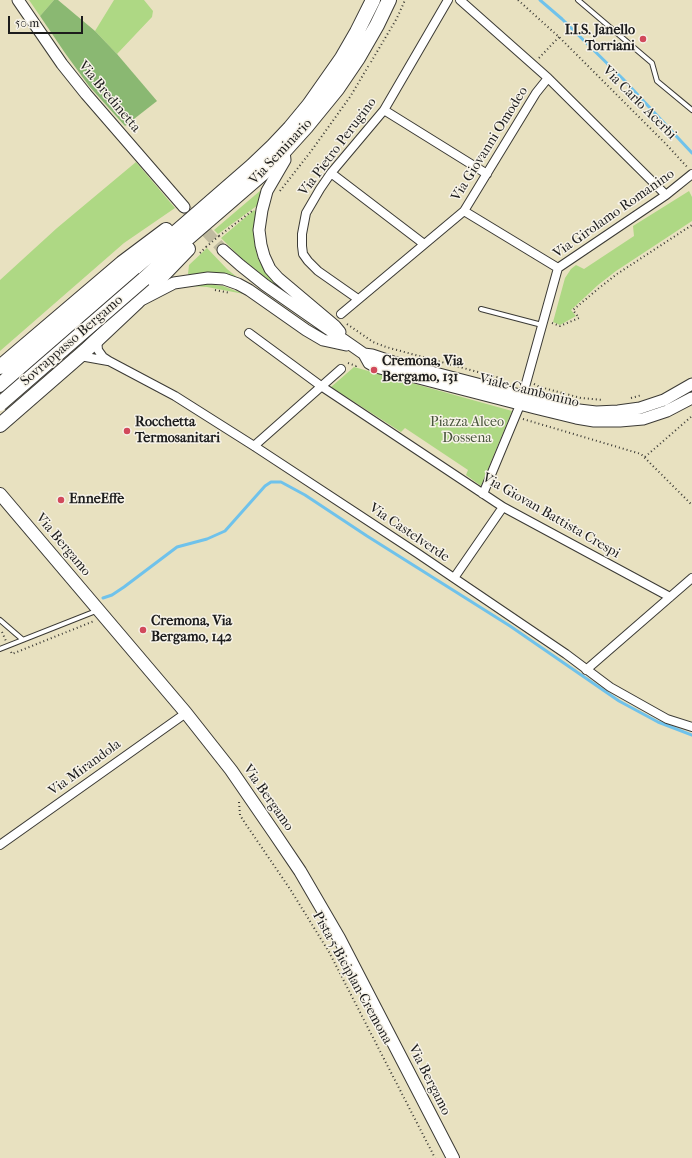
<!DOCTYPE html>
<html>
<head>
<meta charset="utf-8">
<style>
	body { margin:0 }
	#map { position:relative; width:692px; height:1158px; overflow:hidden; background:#e8e1c0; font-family:"IM FELL French Canon",serif }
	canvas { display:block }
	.scale { position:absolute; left:8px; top:16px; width:75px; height:18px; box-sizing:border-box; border:2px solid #1c1c1c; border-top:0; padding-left:5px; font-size:12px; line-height:14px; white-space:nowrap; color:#1c1c1c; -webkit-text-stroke:3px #f7f3e8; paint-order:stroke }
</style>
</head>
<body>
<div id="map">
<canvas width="692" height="1158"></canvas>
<div class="scale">50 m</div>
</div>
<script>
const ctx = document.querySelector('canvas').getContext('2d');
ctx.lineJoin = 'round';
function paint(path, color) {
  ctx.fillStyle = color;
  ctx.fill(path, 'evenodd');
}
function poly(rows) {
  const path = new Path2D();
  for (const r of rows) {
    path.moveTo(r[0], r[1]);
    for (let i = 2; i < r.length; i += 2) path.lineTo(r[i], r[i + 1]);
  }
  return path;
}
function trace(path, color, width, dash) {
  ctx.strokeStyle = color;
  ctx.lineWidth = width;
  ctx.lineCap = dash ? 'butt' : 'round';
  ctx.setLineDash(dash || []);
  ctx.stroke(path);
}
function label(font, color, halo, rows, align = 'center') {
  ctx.font = font + ' "IM FELL French Canon",serif';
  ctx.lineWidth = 3;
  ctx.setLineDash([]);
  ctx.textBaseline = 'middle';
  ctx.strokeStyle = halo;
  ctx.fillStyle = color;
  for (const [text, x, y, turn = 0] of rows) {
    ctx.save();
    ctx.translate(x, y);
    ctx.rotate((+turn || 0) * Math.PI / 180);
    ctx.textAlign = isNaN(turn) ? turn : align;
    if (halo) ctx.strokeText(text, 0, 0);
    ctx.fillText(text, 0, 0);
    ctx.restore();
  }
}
const green = poly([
	[29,0,54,0,40,16],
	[114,0,144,0,153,11,152,17,117,54,95,31],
	[136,162,175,208,124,243,0,351,0,280,57,228],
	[261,190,258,205,218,234,214,230],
	[689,191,692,197,692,221,616,271,598,285,571,310,576,316,560,325,553,322,565,278,571,269,576,265,584,269,634,236,633,226],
	[254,210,256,212,254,231,255,246,258,259,265,271,277,284,276,286,240,257,221,238],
	[207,248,227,269,249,287,190,276,188,274,189,265],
	[197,283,223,286,244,294,207,287,190,286],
	[354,367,512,411,481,486,466,475,468,470,405,428,401,432,331,387]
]);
const forest = poly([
	[54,0,58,0,95,31,117,54,157,101,125,126,89,86,65,53,40,16]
]);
const stream = poly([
	[540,0,562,19,623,79,692,153],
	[103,598,112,595,124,587,177,547,207,539,225,531,265,486,271,482,281,482,305,495,367,536,510,626,619,701,658,722,692,735]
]);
const secondaryTunnel = poly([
	[184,207,223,250]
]);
const path = poly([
	[518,0,559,37,666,144,688,168],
	[539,58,559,37],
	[371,62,397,18,405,0],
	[280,191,312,150,350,97,369,65],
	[219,236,252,211],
	[200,253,206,247],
	[215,290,230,293],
	[552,323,560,326,579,318,573,310,599,288,617,274,692,225],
	[347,324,373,342,386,347,500,378],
	[348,363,356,366,358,364],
	[534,384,540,387,581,398,603,400],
	[631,398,642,395],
	[523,419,641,454,692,505],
	[645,457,692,416],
	[2,632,6,641],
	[11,652,12,654,94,621],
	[239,802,240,815,243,820,290,889,329,952,435,1158]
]);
const lane = poly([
	[578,0,652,63,657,81,692,110],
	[481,309,542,325],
	[0,620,22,639],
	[0,649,96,611]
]);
const street = poly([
	[460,0,548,78,666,195],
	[384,110,487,174],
	[331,173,424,244],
	[464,211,558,268],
	[358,299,318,271,308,261,303,254,302,246,302,234,306,213,320,189,331,173,384,110,448,0],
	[341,314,464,211,536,93,548,78],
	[249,333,321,386,503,507,670,597],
	[97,340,98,350,103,357,109,361,175,396,254,446,417,553,566,654,610,687,667,719,692,727],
	[80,356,108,361],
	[254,446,341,369],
	[483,494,520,405,558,268,666,195,692,174],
	[454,578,503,507],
	[586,670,692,578],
	[0,845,186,713]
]);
const secondary = poly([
	[18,0,62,64,86,94,184,207],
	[284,151,285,160,267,191,262,210,259,230,261,245,264,256,270,269,278,278,335,326,340,332],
	[223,250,240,265,265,285,364,354,369,363,376,367,535,408,576,418,594,421,620,421,643,419,667,411,692,398],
	[143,299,174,283,208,278,224,279,238,284,249,290,306,330,323,340,346,345],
	[364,354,372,355,393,362,535,399,579,410,596,412,618,411,640,408,664,400,692,384]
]);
const primary = poly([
	[0,494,186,713,231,770,275,834,300,871,339,938,453,1158]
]);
const highway = poly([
	[144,279,188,238,269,168,306,127,337,89,358,58,377,25,389,0],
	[0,367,122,263,166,230],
	[0,385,252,166,273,146,290,128,309,105,342,58,357,32,373,0],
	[0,425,85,351,137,302,188,249]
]);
const pathBridge = poly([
	[206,247,219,236]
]);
const highwayBridge = poly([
	[0,404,144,279]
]);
const markers = [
	[643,39,4,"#d1495b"],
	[374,370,4,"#d1495b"],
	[127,431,4,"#d1495b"],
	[61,500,4,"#d1495b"],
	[143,630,4,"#d1495b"]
];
const poiNames = [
	["I.I.S. Janello",635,31,"right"],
	["Torriani",635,47,"right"],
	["Cremona, Via",382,362],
	["Bergamo, 131",382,378],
	["Rocchetta",135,423],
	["Termosanitari",135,439],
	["EnneEffe",69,500],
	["Cremona, Via",151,622],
	["Bergamo, 142",151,638]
];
const streetNames = [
	["Via Bredinetta",109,97,50],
	["Via Carlo Acerbi",639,103,45],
	["Via Giovanni Omodeo",490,144,-58],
	["Via Pietro Perugino",338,147,-53],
	["Via Seminario",281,152,-47],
	["Via Girolamo Romanino",614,214,-35],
	["Sovrappasso Bergamo",72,341,-41],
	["Viale Cambonino",529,391,14],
	["Via Giovan Battista Crespi",551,516,30],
	["Via Castelverde",409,533,34],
	["Via Bergamo",63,545,50],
	["Via Mirandola",85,768,-36],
	["Via Bergamo",268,798,55],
	["Pista 5 Biciplan Cremona",352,978,61],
	["Via Bergamo",429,1080,63]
];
const parkNames = [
	["Piazza Alceo",467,423],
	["Dossena",467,439]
];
paint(green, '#aed884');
paint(forest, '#8ab872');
trace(stream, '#6fc2eb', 3);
trace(secondaryTunnel, '#bfba9f', 11, [11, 5.5]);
trace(lane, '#3b3a35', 6);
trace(street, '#3b3a35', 10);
trace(secondary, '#3b3a35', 13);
trace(primary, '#3b3a35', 14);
trace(highway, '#3b3a35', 16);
trace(path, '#3b3a35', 2, [1, 3]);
trace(lane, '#fff', 4);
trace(street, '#fff', 8);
trace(secondary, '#fff', 11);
trace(primary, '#fff', 12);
trace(highway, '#fff', 14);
trace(highwayBridge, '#3b3a35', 16, []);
trace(pathBridge, '#3b3a35', 2, [1, 3]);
trace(highwayBridge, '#fff', 14);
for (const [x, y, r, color] of markers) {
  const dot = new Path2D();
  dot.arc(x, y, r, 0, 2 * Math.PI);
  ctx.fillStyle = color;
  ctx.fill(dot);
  trace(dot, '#f7f3e8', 1.5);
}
label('bold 14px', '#1c1c1c', '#f7f3e8', poiNames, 'left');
label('14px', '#1c1c1c', '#f7f3e8', streetNames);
label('14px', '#48543b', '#f7f3e8', parkNames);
</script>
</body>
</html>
